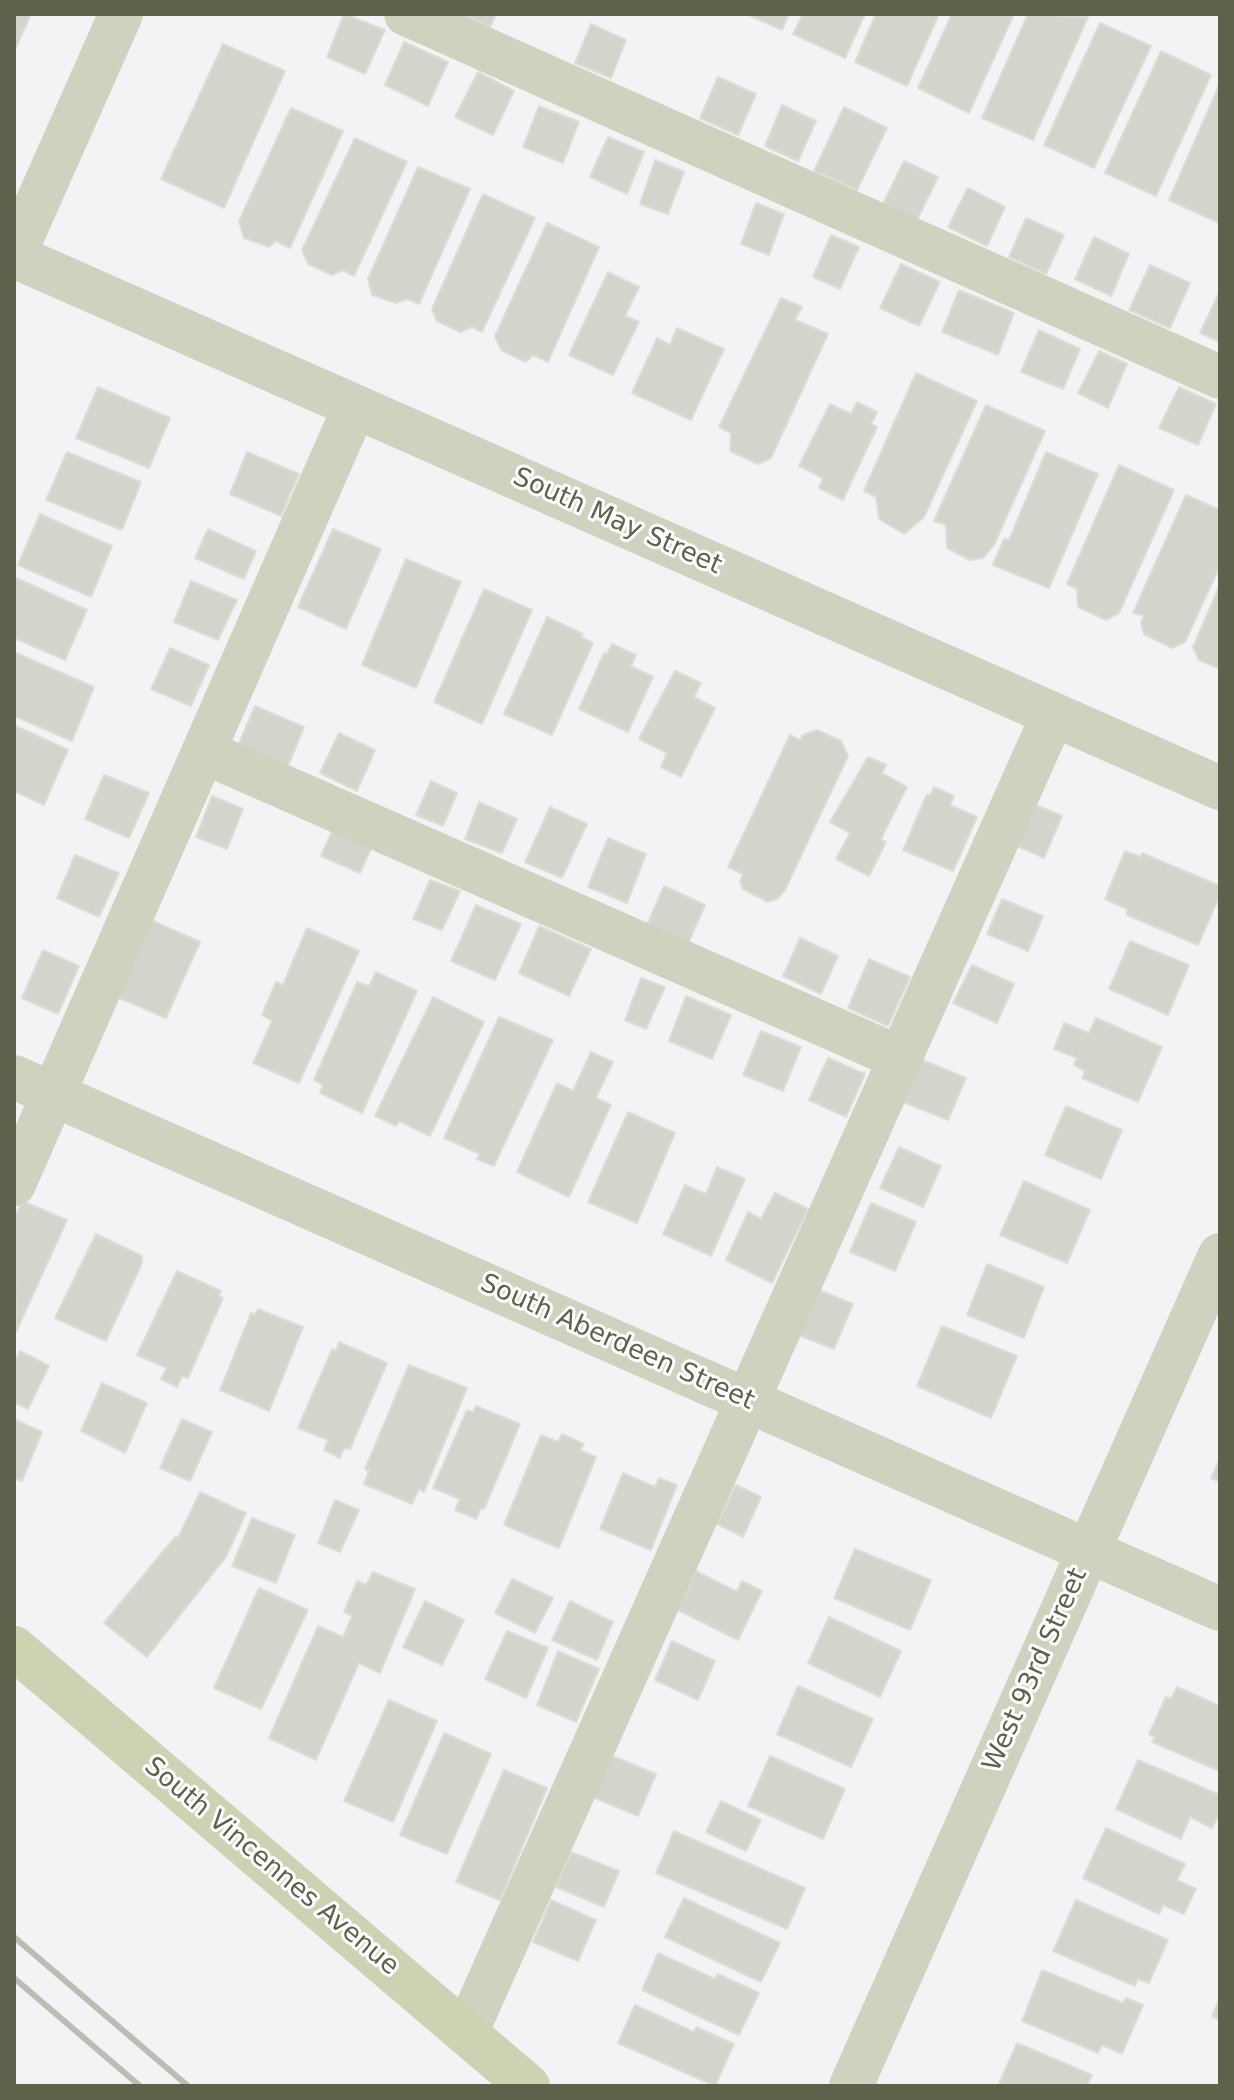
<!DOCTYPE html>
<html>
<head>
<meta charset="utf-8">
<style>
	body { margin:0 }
	#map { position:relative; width:1234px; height:2100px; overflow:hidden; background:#f3f3f5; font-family:"DejaVu Sans",sans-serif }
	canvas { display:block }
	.frame { position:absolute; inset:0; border:16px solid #5f614a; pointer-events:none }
</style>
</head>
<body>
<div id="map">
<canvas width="1234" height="2100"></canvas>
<div class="frame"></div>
</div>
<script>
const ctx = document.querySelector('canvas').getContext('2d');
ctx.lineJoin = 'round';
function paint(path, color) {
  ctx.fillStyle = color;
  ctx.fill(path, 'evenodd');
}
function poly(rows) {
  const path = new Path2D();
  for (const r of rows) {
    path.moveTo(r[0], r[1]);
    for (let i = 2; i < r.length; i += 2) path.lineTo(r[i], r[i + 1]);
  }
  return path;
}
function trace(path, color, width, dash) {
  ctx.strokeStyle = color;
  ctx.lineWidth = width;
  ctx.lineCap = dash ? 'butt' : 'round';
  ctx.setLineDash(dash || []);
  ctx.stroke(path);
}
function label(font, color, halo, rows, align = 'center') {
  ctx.font = font + ' "DejaVu Sans",sans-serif';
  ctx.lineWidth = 6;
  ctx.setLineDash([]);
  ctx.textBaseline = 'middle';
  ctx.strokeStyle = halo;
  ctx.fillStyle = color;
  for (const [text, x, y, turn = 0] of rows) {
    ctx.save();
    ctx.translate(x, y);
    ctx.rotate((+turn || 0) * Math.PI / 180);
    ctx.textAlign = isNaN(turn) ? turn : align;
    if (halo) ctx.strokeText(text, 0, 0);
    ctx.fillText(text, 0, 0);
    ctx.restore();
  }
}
const building = poly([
	[14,14,31,14,14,52,14,14],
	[344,14,385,30,365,74,327,57,344,14],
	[462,14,496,14,490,27,462,14],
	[746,14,789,14,782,30,746,14],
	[803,14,865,14,845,58,793,34,803,14],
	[876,14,939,14,907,86,855,62,876,14],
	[952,14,1014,14,969,113,918,88,952,14],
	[1028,14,1088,17,1033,140,982,118,1028,14],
	[1100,23,1151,46,1094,168,1044,145,1100,23],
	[591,24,626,40,611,78,575,63,591,24],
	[404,42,448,62,428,106,385,85,404,42],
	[223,44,285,71,224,208,161,179,223,44],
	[1161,51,1211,75,1156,196,1105,173,1161,51],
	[478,72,514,91,493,135,455,117,478,72],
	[718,77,756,94,738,135,700,118,718,77],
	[1220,83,1220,220,1219,223,1169,200,1220,83],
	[782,105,816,121,798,161,765,146,782,105],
	[539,106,579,122,563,163,523,147,539,106],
	[844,107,887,128,857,190,814,171,844,107],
	[291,108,343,131,290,248,276,241,269,247,244,238,239,221,291,108],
	[608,137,644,152,627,194,590,177,608,137],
	[355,138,407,162,354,276,342,270,332,275,308,264,302,250,355,138],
	[655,160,684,172,668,214,640,204,655,160],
	[904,161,938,177,917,220,883,204,904,161],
	[418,167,470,189,419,304,407,299,396,303,372,295,368,279,418,167],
	[968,188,1005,207,987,246,948,227,968,188],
	[483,194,535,218,482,332,472,327,460,332,437,321,432,309,483,194],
	[756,203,784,214,769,255,741,244,756,203],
	[1026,218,1064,235,1046,274,1009,257,1026,218],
	[547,223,599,247,548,362,533,355,526,362,501,350,495,336,547,223],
	[831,235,859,247,840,289,813,277,831,235],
	[1094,237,1129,254,1111,296,1075,279,1094,237],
	[901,264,940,282,919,326,880,308,901,264],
	[1150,265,1190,283,1170,328,1129,310,1150,265],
	[608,272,639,287,625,316,639,322,613,375,569,355,608,272],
	[959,290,1014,313,998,355,942,332,959,290],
	[1219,293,1220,294,1220,342,1200,333,1219,293],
	[781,298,802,307,795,320,828,334,771,458,758,464,730,451,731,433,719,427,781,298],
	[677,328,724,349,691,420,632,393,657,338,670,345,677,328],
	[1039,330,1080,349,1063,389,1021,372,1039,330],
	[1099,351,1127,364,1108,408,1078,393,1099,351],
	[916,373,977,401,924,517,904,534,879,519,876,497,864,491,916,373],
	[98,387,170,418,149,468,76,438,98,387],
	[1179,387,1216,404,1198,445,1159,428,1179,387],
	[857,402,877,412,871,424,877,427,843,500,819,488,823,478,799,466,830,404,851,414,857,402],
	[986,405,1045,431,994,545,983,558,970,560,947,548,946,525,934,521,986,405],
	[67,452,141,482,122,530,46,500,67,452],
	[247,452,299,474,281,516,230,494,247,452],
	[1046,452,1098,474,1049,588,993,565,1004,539,1009,540,1046,452],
	[1119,465,1174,490,1119,613,1106,620,1078,607,1077,589,1067,584,1119,465],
	[1186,495,1220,510,1220,566,1185,642,1172,648,1144,634,1141,622,1144,616,1133,613,1186,495],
	[40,514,112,546,91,597,18,565,40,514],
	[208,529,256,551,244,579,195,558,208,529],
	[333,529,381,549,346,629,298,607,333,529],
	[406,559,461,582,416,688,362,665,406,559],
	[14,577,87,610,65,660,14,638,14,577],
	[191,581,237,600,218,640,174,622,191,581],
	[1220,585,1220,669,1199,660,1193,647,1220,585],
	[484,589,532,610,482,724,434,702,484,589],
	[547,617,583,634,581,637,593,643,552,735,504,714,547,617],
	[612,644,636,655,631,666,653,677,628,732,579,709,604,653,607,654,612,644],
	[170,648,209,665,191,706,151,689,170,648],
	[14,652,94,687,72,741,14,716,14,652],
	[675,671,701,683,694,697,715,708,681,777,661,767,667,753,639,739,675,671],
	[255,706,304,727,288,766,238,746,255,706],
	[14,725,68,750,44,805,14,791,14,725],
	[817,730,841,741,848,756,785,890,777,899,768,902,743,889,740,882,743,874,728,867,790,735,800,740,803,735,817,730],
	[339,733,375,750,357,791,320,773,339,733],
	[868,757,886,765,882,773,907,787,881,839,886,842,869,876,836,859,850,833,830,822,868,757],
	[104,775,149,793,129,838,85,819,104,775],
	[431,781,457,793,443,826,416,815,431,781],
	[934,787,954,796,950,805,977,817,953,871,903,850,927,794,930,796,934,787],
	[212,796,243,809,227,849,196,837,212,796],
	[479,802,517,819,502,853,465,839,479,802],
	[1033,804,1062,816,1044,858,1015,845,1033,804],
	[550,807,587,824,562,878,525,862,550,807],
	[332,831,372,847,360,873,321,856,332,831],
	[608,838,646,854,627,903,588,887,608,838],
	[1125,851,1141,857,1142,853,1220,886,1220,895,1198,945,1127,915,1127,909,1105,899,1125,851],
	[75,855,119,873,99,917,57,898,75,855],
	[430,880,460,891,442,930,413,919,430,880],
	[664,886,705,905,687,946,646,927,664,886],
	[1002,899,1043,916,1028,951,987,934,1002,899],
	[476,905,521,924,495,980,451,961,476,905],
	[151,920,200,942,166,1018,117,997,151,920],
	[539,926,591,949,569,996,519,973,539,926],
	[307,928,359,951,299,1083,253,1063,272,1021,262,1015,276,982,283,985,307,928],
	[800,938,838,956,821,994,783,976,800,938],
	[1130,941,1189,965,1168,1015,1109,989,1130,941],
	[43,950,79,966,58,1014,22,998,43,950],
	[869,959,910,977,888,1026,848,1008,869,959],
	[972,965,1014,984,997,1023,953,1003,972,965],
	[376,972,417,991,362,1113,320,1093,323,1085,314,1080,357,982,369,986,376,972],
	[641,978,665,987,646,1029,625,1020,641,978],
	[686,996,731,1015,712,1059,669,1041,686,996],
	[433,997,484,1022,430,1136,399,1121,396,1126,375,1116,433,997],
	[499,1017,553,1040,494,1166,477,1159,480,1154,444,1138,499,1017],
	[1096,1018,1162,1047,1138,1102,1082,1078,1085,1071,1074,1065,1077,1058,1054,1049,1064,1023,1089,1033,1096,1018],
	[761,1031,801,1047,783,1091,743,1075,761,1031],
	[591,1052,613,1062,596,1098,611,1105,569,1197,517,1172,557,1083,573,1091,591,1052],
	[828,1058,865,1074,846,1117,809,1100,828,1058],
	[920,1059,966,1078,948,1120,903,1102,920,1059],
	[1066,1106,1122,1130,1101,1179,1045,1155,1066,1106],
	[628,1112,675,1133,637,1223,588,1202,628,1112],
	[899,1147,941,1166,923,1207,880,1188,899,1147],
	[717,1167,745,1179,711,1256,663,1234,685,1185,706,1194,717,1167],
	[1024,1181,1090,1210,1067,1263,1000,1235,1024,1181],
	[775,1193,808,1209,772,1283,726,1260,748,1212,761,1219,775,1193],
	[22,1201,67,1220,16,1332,14,1219,22,1201],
	[871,1203,916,1222,895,1271,850,1252,871,1203],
	[96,1234,142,1256,142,1263,106,1341,55,1318,96,1234],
	[987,1264,1044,1287,1024,1338,967,1315,987,1264],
	[177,1271,221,1291,219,1296,223,1298,188,1378,182,1376,177,1387,161,1379,167,1368,137,1355,177,1271],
	[817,1289,853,1304,834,1349,798,1335,817,1289],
	[258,1309,303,1327,269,1411,220,1390,251,1313,255,1315,258,1309],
	[942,1326,1017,1356,991,1418,917,1386,942,1326],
	[339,1342,387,1363,350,1449,344,1448,340,1458,324,1450,328,1440,298,1428,332,1349,336,1351,339,1342],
	[20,1351,49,1366,28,1409,14,1402,14,1364,20,1351],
	[409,1365,467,1388,424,1492,419,1489,412,1504,364,1484,369,1471,365,1469,409,1365],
	[102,1383,147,1403,125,1453,81,1431,102,1383],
	[476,1406,520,1424,484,1509,481,1508,476,1519,455,1510,460,1499,433,1488,467,1410,473,1412,476,1406],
	[14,1419,42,1432,22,1481,14,1478,14,1419],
	[182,1419,212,1432,190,1481,160,1468,182,1419],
	[562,1434,584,1444,580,1450,596,1457,559,1548,504,1525,541,1435,558,1442,562,1434],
	[1220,1459,1220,1482,1211,1478,1220,1459],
	[623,1473,655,1487,659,1478,677,1485,651,1550,600,1529,623,1473],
	[736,1485,761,1497,743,1537,717,1524,736,1485],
	[200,1492,246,1513,226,1557,147,1657,104,1623,175,1537,178,1538,200,1492],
	[335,1500,359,1510,340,1552,318,1543,335,1500],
	[252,1518,295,1535,276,1583,232,1566,252,1518],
	[855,1549,931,1580,910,1630,834,1598,855,1549],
	[696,1571,737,1592,742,1581,762,1591,738,1640,678,1610,696,1571],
	[373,1572,415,1589,380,1673,359,1663,316,1760,269,1738,318,1626,343,1637,352,1616,344,1612,357,1581,366,1585,373,1572],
	[512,1579,553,1598,535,1633,495,1613,512,1579],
	[259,1588,308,1610,261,1709,214,1688,259,1588],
	[425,1601,464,1620,442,1665,403,1647,425,1601],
	[570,1601,613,1622,597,1660,552,1640,570,1601],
	[829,1617,901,1651,880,1697,808,1663,829,1617],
	[507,1631,548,1648,526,1698,485,1679,507,1631],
	[672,1641,715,1661,698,1700,655,1680,672,1641],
	[558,1651,599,1669,576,1722,537,1705,558,1651],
	[798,1686,873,1719,851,1767,777,1734,798,1686],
	[1177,1687,1220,1706,1220,1771,1152,1742,1155,1737,1149,1734,1166,1697,1171,1699,1177,1687],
	[389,1700,437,1721,393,1822,344,1801,389,1700],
	[444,1733,491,1754,447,1854,400,1835,444,1733],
	[608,1754,656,1774,638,1816,590,1796,608,1754],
	[770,1756,845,1789,823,1839,748,1806,770,1756],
	[1138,1760,1220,1795,1220,1813,1212,1828,1190,1817,1181,1839,1116,1809,1138,1760],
	[504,1770,547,1788,500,1900,456,1882,504,1770],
	[721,1801,761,1820,746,1851,706,1832,721,1801],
	[1106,1828,1185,1864,1177,1880,1196,1889,1184,1914,1163,1905,1159,1914,1083,1878,1106,1828],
	[674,1831,805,1888,787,1929,656,1873,674,1831],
	[571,1852,619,1871,604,1907,556,1887,571,1852],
	[684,1898,780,1943,761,1982,665,1937,684,1898],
	[551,1900,596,1920,578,1961,533,1942,551,1900],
	[1076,1900,1168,1940,1149,1983,1138,1979,1135,1986,1053,1951,1076,1900],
	[658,1953,715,1979,718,1974,759,1993,739,2035,642,1990,658,1953],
	[1042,1970,1123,2003,1126,1998,1143,2005,1122,2054,1102,2045,1098,2053,1022,2021,1042,1970],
	[1220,1998,1220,2020,1212,2016,1220,1998],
	[635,2005,694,2032,696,2027,734,2044,715,2086,618,2043,635,2005],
	[1017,2043,1092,2075,1087,2086,998,2086,1017,2043]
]);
const minor = poly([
	[406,14,1220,377],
	[14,255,121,14],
	[14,256,1220,788],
	[204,752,900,1058],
	[14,1077,1220,1609],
	[14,1184,355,406],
	[466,2033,1053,715],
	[851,2086,1220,1255]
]);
const major = poly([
	[14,1648,528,2086]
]);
const rail = poly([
	[14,1937,188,2086],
	[14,1978,140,2086]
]);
const streetNames = [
	["South May Street",617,522,24],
	["South Aberdeen Street",617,1343,24],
	["West 93rd Street",1036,1670,-66],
	["South Vincennes Avenue",271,1867,40]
];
paint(building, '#d3d5cc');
trace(building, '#dbded6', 2);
trace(minor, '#d0d2c0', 44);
trace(major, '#ced1b2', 44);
trace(rail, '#bbbdb5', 6);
label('26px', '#5f614a', '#fff', streetNames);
</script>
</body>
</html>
